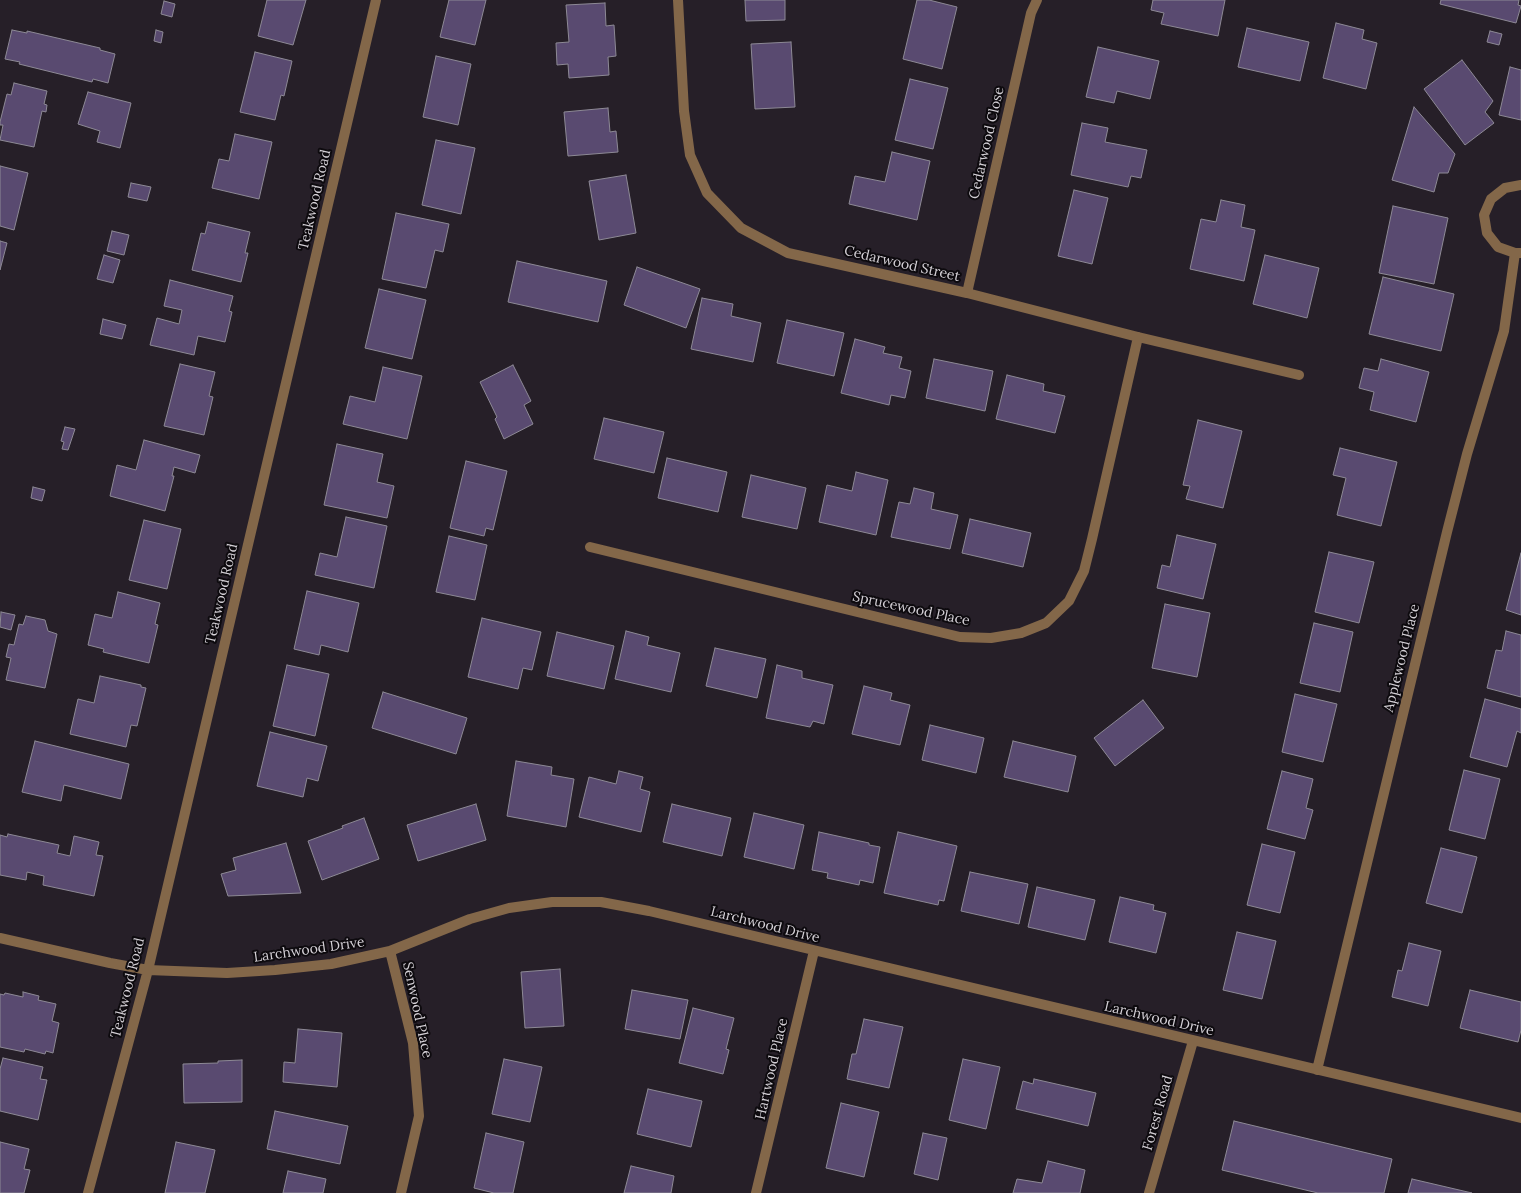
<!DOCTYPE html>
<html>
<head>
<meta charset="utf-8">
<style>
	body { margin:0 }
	canvas { display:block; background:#261f28 }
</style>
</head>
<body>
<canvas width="1521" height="1193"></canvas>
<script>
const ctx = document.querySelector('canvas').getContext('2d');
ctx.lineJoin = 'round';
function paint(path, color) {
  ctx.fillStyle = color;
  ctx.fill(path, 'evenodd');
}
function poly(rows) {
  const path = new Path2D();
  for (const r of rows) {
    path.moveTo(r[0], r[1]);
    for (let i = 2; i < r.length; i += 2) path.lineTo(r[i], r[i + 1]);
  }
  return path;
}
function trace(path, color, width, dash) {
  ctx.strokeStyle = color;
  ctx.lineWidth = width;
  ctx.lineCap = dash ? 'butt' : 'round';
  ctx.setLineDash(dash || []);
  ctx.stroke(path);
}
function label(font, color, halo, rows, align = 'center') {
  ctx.font = font + ' Lora,serif';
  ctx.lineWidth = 4;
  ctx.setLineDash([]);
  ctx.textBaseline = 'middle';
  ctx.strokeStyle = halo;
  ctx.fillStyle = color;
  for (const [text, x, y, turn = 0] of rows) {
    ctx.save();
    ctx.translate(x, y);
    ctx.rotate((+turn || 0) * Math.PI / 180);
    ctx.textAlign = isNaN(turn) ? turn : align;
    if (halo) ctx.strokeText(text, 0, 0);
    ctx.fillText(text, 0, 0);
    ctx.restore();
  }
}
const building = poly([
	[267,0,306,0,293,45,258,36,267,0],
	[449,0,486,0,475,45,440,37,449,0],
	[745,0,785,0,785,20,746,21,745,0],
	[917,0,929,0,957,7,942,69,903,59,917,0],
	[1153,0,1225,0,1218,36,1161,24,1164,13,1151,10,1153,0],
	[1441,0,1519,0,1518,5,1521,6,1516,23,1440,4,1441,0],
	[164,1,175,4,172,17,161,14,164,1],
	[605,3,606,26,614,25,616,56,608,57,609,75,569,78,568,64,557,65,556,43,569,42,566,5,605,3],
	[1336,23,1364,30,1362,39,1377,43,1366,89,1323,78,1336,23],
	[1247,28,1309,42,1300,81,1238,67,1247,28],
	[12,30,27,33,27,31,100,48,100,50,115,54,108,83,93,79,92,82,19,64,20,62,5,59,12,30],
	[156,30,163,32,161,43,154,41,156,30],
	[1490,31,1502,34,1499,45,1487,42,1490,31],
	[791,42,795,107,755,109,751,44,791,42],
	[1098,47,1159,61,1150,99,1117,91,1114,103,1086,97,1098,47],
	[255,52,292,61,284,96,281,95,275,120,240,112,255,52],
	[436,56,471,64,458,125,423,117,436,56],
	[1462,60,1493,101,1485,112,1494,123,1465,145,1424,89,1462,60],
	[1510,67,1521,70,1521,120,1499,115,1510,67],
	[910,79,948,88,933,149,895,140,910,79],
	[14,83,47,91,44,104,47,105,46,112,42,111,34,147,0,140,3,125,0,125,0,122,7,94,11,95,14,83],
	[88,92,131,103,120,148,97,142,100,131,78,124,88,92],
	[1414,107,1455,154,1448,173,1439,173,1434,192,1392,180,1414,107],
	[608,108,610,132,616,131,618,152,568,156,564,112,608,108],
	[1082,123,1108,128,1105,142,1147,150,1141,178,1131,176,1128,187,1071,175,1082,123],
	[235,134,272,142,259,199,212,188,219,159,229,161,235,134],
	[436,140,475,148,461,214,422,205,436,140],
	[892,152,930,161,917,220,849,204,855,176,885,182,892,152],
	[0,166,28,173,14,230,0,226,0,166],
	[626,175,636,233,599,240,589,181,626,175],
	[131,183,151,187,147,201,128,197,131,183],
	[1074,190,1108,198,1092,264,1058,256,1074,190],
	[1221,200,1245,205,1241,227,1255,230,1244,281,1190,269,1201,219,1216,222,1221,200],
	[1393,206,1448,218,1434,284,1379,273,1393,206],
	[396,213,449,224,443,252,435,250,426,288,382,279,396,213],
	[208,222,250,232,245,253,248,253,241,282,192,270,201,233,205,234,208,222],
	[112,231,129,235,124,255,107,251,112,231],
	[0,241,7,243,0,270,0,241],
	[104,255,120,260,113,283,97,279,104,255],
	[1265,255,1319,268,1307,318,1253,304,1265,255],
	[517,261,607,281,598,322,508,302,517,261],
	[637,267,700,289,686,328,624,305,637,267],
	[1383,277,1454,294,1441,351,1369,334,1383,277],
	[170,280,233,296,229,311,232,312,225,342,198,336,194,355,150,345,157,318,179,324,182,310,164,306,170,280],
	[379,289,426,300,412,359,365,348,379,289],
	[702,298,733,304,731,316,761,323,753,362,691,349,702,298],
	[103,319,126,325,122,339,100,334,103,319],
	[787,320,844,333,834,376,777,363,787,320],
	[855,339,885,347,883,353,902,357,899,368,911,371,905,398,891,395,889,405,841,393,855,339],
	[934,359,993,371,985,411,926,398,934,359],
	[1381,359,1429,372,1416,422,1370,410,1374,392,1359,388,1364,368,1378,371,1381,359],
	[180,364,215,372,209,396,213,397,204,435,164,426,180,364],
	[513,365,531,401,524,405,533,424,504,439,495,419,497,417,480,382,513,365],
	[383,367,422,376,407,439,343,424,350,396,375,402,383,367],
	[1007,375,1044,384,1043,391,1065,396,1055,433,996,419,1007,375],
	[604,418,664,432,654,473,594,459,604,418],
	[1198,420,1242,431,1223,508,1186,499,1190,486,1183,485,1198,420],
	[65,427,75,429,68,450,62,449,64,442,61,441,65,427],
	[144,440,200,455,195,473,174,467,172,476,174,476,165,511,110,496,117,465,136,470,144,440],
	[337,444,383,454,377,482,394,486,387,518,324,505,337,444],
	[1340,448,1397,462,1381,526,1337,515,1346,478,1333,475,1340,448],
	[667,458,727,472,718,512,658,498,667,458],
	[466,461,507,471,493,530,486,528,484,536,450,528,466,461],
	[856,472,888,480,876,535,819,522,827,485,852,491,856,472],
	[751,475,806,488,797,529,742,517,751,475],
	[33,487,45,490,42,501,31,498,33,487],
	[914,488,934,493,931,509,958,515,950,549,891,537,899,502,910,504,914,488],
	[346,517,387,526,374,588,315,575,320,553,337,557,346,517],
	[970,519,1031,533,1023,567,962,553,970,519],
	[144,520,181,529,167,589,129,580,144,520],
	[1177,535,1216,544,1203,599,1157,588,1162,565,1170,567,1177,535],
	[449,536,487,545,475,600,436,592,449,536],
	[1329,552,1374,562,1359,623,1315,612,1329,552],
	[1521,553,1521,615,1506,610,1521,553],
	[307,591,359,603,348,652,321,645,319,655,294,649,307,591],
	[118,592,160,603,155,624,158,625,149,663,103,652,104,649,88,645,95,614,112,618,118,592],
	[1165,604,1210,613,1197,677,1152,668,1165,604],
	[1,612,15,615,11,630,0,627,1,612],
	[26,616,45,620,48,631,57,634,45,688,6,680,11,658,6,657,9,644,14,645,19,624,23,625,26,616],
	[482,618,541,632,532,670,523,668,518,689,468,677,482,618],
	[1314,623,1353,632,1340,692,1300,683,1314,623],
	[626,631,649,637,647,645,680,653,671,692,615,679,626,631],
	[1506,631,1521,635,1521,697,1487,688,1496,650,1502,651,1506,631],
	[557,632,614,646,604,689,547,676,557,632],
	[715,648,766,659,757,698,706,686,715,648],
	[287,665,329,674,315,736,273,726,287,665],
	[777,665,802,671,802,678,833,685,824,724,813,721,810,727,766,718,777,665],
	[100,676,141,685,141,687,146,688,137,726,131,725,126,747,70,734,78,699,94,703,100,676],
	[864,686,892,693,890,700,910,705,900,745,852,734,864,686],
	[383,692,467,718,456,754,372,728,383,692],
	[1295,694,1337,704,1323,762,1282,752,1295,694],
	[1485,699,1521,709,1521,733,1517,731,1507,767,1470,757,1485,699],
	[1143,700,1164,728,1115,766,1094,738,1143,700],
	[930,725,984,738,976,773,922,760,930,725],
	[270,732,327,746,318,781,307,778,303,797,257,786,270,732],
	[35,741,129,764,121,799,64,785,61,801,22,792,35,741],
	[1013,741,1076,756,1068,792,1004,777,1013,741],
	[516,761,552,767,551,775,574,779,566,827,507,816,516,761],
	[1464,770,1500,779,1485,839,1449,830,1464,770],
	[619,771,643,777,640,789,650,792,641,832,579,817,589,777,616,784,619,771],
	[1282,771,1313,779,1306,808,1313,810,1305,839,1267,829,1282,771],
	[476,804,486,840,418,861,407,825,476,804],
	[672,804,731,818,722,856,663,842,672,804],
	[754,813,804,825,794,869,744,857,754,813],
	[364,818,379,859,322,880,308,841,343,828,342,826,364,818],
	[819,832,869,843,869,845,880,847,873,883,860,880,859,885,827,878,828,873,812,870,819,832],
	[898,832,957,846,944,901,939,900,938,905,884,893,898,832],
	[8,834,59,845,57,853,70,856,74,836,99,842,96,855,103,856,94,896,43,885,44,876,27,872,26,880,0,875,0,835,7,837,8,834],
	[286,843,301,893,228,896,221,874,236,870,233,858,286,843],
	[1262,844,1295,852,1280,913,1247,905,1262,844],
	[1441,848,1477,857,1462,913,1426,903,1441,848],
	[970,872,1028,884,1019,924,961,911,970,872],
	[1037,887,1095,900,1085,940,1028,927,1037,887],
	[1120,897,1154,905,1153,910,1166,913,1156,953,1109,942,1120,897],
	[1237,932,1276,941,1262,999,1223,990,1237,932],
	[1409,943,1441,951,1428,1006,1392,997,1398,970,1402,971,1409,943],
	[560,969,564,1026,525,1028,521,972,560,969],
	[632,990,688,1000,680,1039,625,1029,632,990],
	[1470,990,1521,1002,1521,1030,1518,1042,1460,1028,1470,990],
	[23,992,39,996,38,1000,56,1004,52,1021,59,1023,53,1053,46,1051,45,1054,25,1049,24,1052,0,1047,0,994,4,995,5,993,23,997,23,992],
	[693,1008,734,1018,726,1049,729,1050,723,1074,679,1063,693,1008],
	[864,1019,903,1027,889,1088,847,1079,852,1054,856,1054,864,1019],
	[298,1029,342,1033,337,1087,283,1082,284,1062,295,1063,298,1029],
	[3,1058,43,1067,40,1079,47,1080,38,1120,0,1111,0,1069,3,1058],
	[504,1059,542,1067,530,1122,492,1114,504,1059],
	[963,1059,1000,1067,986,1129,949,1120,963,1059],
	[242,1060,242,1102,184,1103,183,1064,218,1063,218,1061,242,1060],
	[1034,1079,1096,1093,1088,1126,1016,1109,1023,1081,1033,1084,1034,1079],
	[648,1089,702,1101,691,1147,637,1134,648,1089],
	[841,1103,879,1112,864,1177,826,1168,841,1103],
	[275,1111,348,1126,340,1164,267,1149,275,1111],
	[1234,1121,1392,1159,1384,1193,1318,1193,1222,1170,1234,1121],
	[486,1133,524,1142,513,1193,494,1193,474,1188,486,1133],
	[923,1133,947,1138,938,1180,914,1174,923,1133],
	[0,1142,29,1149,24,1169,30,1170,24,1193,0,1193,0,1142],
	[176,1142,215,1150,205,1193,165,1193,176,1142],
	[1048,1161,1085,1170,1080,1193,1013,1193,1017,1179,1042,1183,1048,1161],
	[631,1166,674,1176,671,1193,624,1193,631,1166],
	[288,1171,326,1179,323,1193,283,1193,288,1171],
	[1412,1179,1472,1193,1408,1193,1412,1179]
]);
const minor = poly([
	[678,0,684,111,690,155,707,193,741,228,788,253,967,293,1138,337,1299,375],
	[1521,253,1515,253,1498,247,1487,233,1484,215,1491,199,1505,188,1521,185],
	[967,293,1031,13,1037,0],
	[590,547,960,637,991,638,1021,633,1046,623,1069,601,1084,571,1092,539,1138,337],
	[0,938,110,963,148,970,227,973,275,970,331,964,390,951,470,919,509,908,552,902,601,902,649,911,1521,1118],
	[390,951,413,1043,419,1116,401,1193],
	[1317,1070,1447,532,1467,454,1504,331,1515,253],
	[88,1193,148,970,376,0],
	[756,1193,814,951],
	[1149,1193,1193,1041]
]);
const streetNames = [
	["Cedarwood Close",987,143,-77],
	["Teakwood Road",315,200,-77],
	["Cedarwood Street",902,264,13],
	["Teakwood Road",222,594,-77],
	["Sprucewood Place",911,609,12],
	["Applewood Place",1402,658,-76],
	["Larchwood Drive",765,925,14],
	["Larchwood Drive",309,950,-8],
	["Teakwood Road",128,988,-76],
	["Senwood Place",417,1010,78],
	["Larchwood Drive",1159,1019,13],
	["Hartwood Place",772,1069,-77],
	["Forest Road",1158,1113,-74]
];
paint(building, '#594a70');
trace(building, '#8d8995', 1);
trace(minor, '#836749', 10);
label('14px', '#d4d0d6', '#0d0a0e', streetNames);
</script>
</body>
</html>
